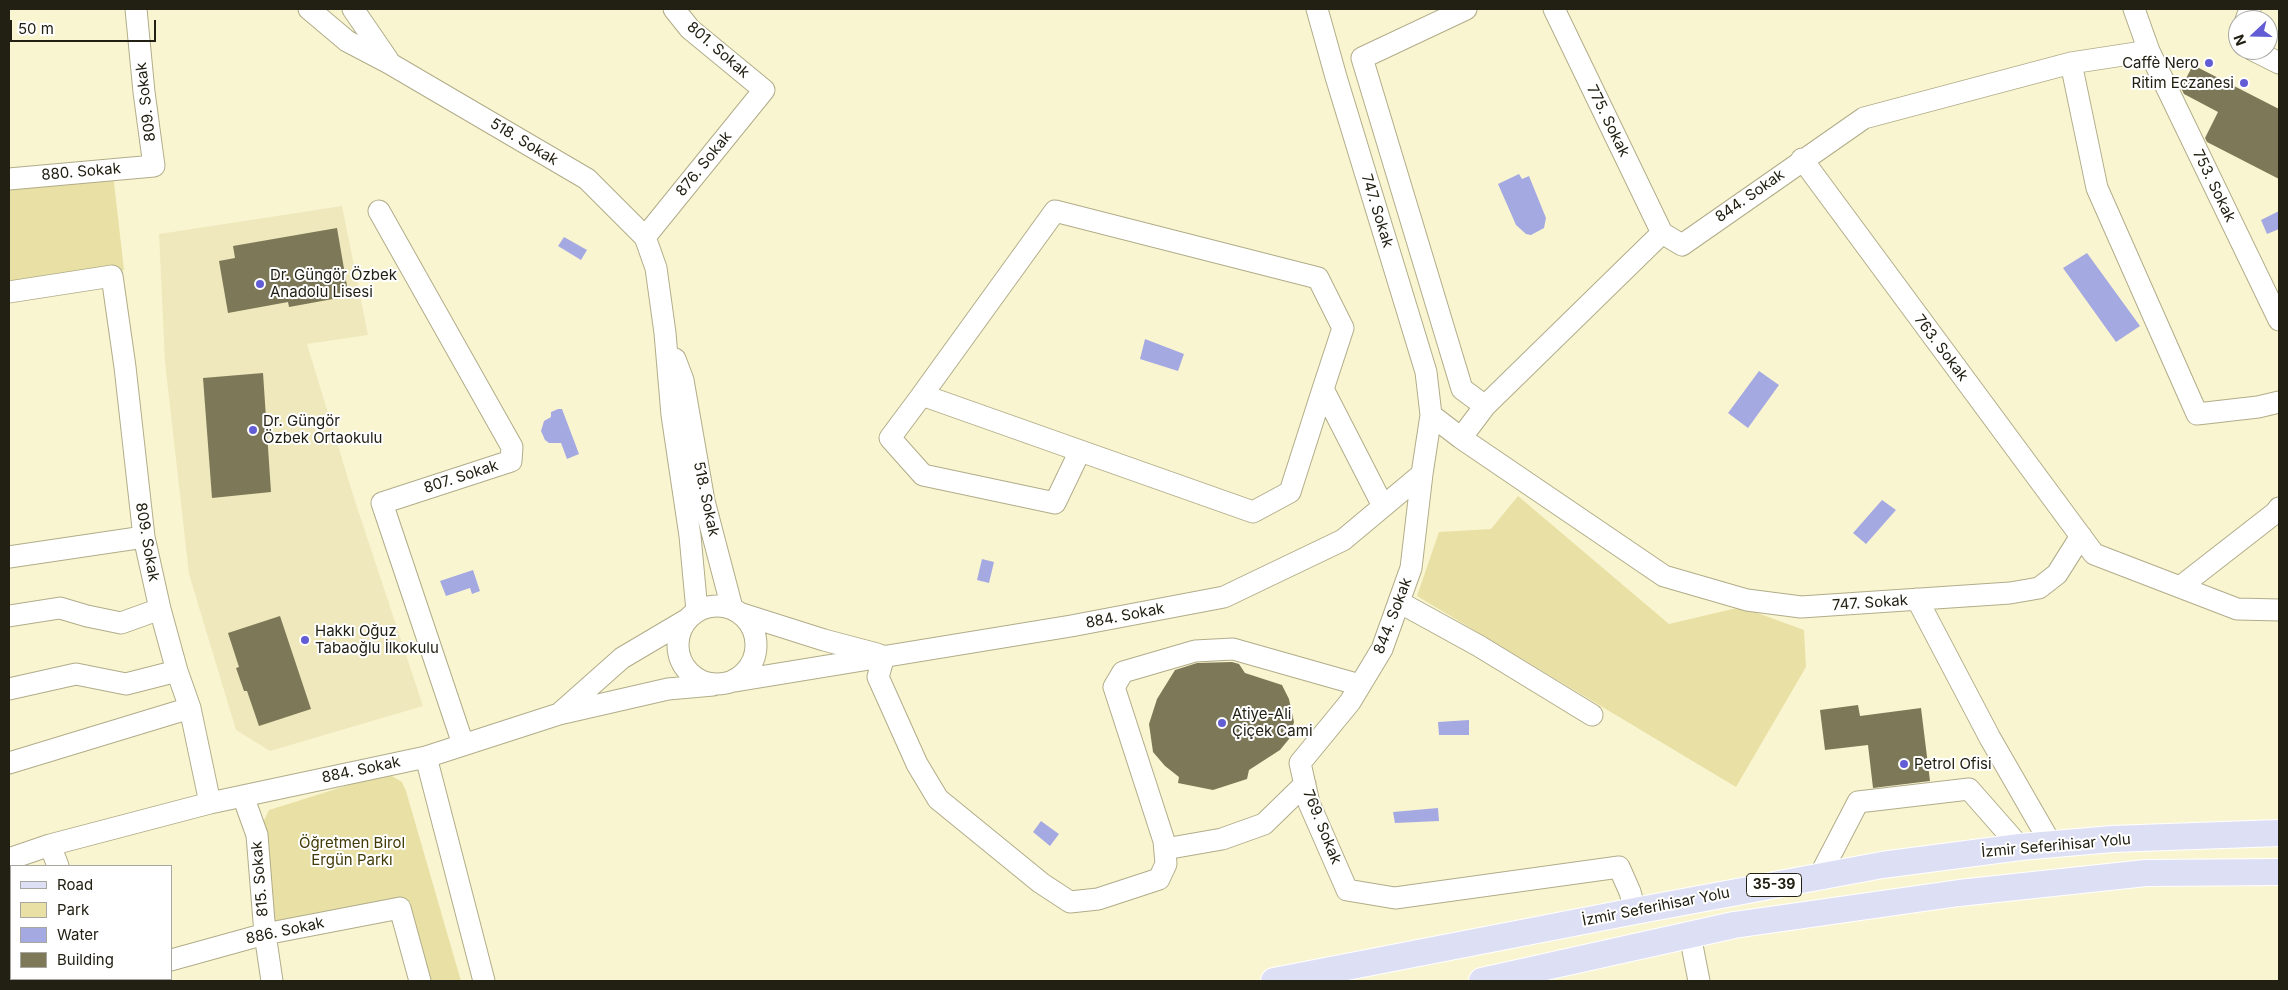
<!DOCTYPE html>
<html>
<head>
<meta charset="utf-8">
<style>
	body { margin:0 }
	#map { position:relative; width:2288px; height:990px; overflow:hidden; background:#faf5d1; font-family:Inter,sans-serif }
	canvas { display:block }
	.frame { position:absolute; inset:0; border:10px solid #222013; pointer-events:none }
	.legend { position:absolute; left:10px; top:865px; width:162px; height:115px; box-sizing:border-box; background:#fff; border:1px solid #a7a6a1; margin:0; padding:6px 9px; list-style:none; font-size:15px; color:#222013 }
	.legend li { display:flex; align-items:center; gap:10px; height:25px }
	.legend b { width:25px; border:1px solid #a7a6a1 }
	.north { position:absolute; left:2228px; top:10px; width:50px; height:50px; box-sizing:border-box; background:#fff; border:1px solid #a7a6a1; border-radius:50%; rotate:249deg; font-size:14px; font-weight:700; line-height:20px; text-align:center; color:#222013 }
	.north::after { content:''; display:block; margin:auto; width:18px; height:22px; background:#625cd5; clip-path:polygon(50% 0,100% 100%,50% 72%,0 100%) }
	.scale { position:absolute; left:10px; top:20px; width:146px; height:22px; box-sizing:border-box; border:2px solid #222013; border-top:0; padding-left:6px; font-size:15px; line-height:18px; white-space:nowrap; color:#222013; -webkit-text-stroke:4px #fff; paint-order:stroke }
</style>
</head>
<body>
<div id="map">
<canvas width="2288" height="990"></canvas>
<div class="frame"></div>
<ul class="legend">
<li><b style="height:6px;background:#dddff5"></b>Road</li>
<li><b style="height:14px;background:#e9e0a5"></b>Park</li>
<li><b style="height:14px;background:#a5a9e2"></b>Water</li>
<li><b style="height:14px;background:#7d7857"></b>Building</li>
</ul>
<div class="north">N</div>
<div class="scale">50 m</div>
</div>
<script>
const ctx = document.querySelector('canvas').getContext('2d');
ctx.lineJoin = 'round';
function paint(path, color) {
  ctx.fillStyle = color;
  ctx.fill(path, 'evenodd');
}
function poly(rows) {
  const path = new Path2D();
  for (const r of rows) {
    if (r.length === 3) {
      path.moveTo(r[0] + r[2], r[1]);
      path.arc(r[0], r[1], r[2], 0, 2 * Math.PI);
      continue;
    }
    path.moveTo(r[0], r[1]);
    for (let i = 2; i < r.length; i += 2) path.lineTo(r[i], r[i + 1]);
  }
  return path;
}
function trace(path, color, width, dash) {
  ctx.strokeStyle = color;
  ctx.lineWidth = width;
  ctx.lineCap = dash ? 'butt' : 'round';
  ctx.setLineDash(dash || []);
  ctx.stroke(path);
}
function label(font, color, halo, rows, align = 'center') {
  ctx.font = font + ' Inter,sans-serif';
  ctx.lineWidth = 4;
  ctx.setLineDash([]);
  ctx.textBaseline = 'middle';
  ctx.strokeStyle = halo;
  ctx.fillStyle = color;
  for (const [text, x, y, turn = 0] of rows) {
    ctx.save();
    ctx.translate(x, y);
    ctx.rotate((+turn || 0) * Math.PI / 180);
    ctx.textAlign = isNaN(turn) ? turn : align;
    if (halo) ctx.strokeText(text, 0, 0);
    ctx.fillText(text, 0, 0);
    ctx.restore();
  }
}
const built = poly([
	[342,206,368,335,307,344,354,498,423,706,270,751,236,730,189,574,165,362,159,234]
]);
const green = poly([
	[113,174,124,270,9,286,9,185],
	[1518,496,1669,624,1741,607,1804,630,1806,667,1736,787,1417,596,1439,532,1491,529],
	[387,773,402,782,406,791,461,981,427,981,412,914,265,934,257,835,269,810]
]);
const water = poly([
	[1519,174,1522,179,1529,176,1546,218,1544,228,1531,235,1526,234,1516,225,1498,184],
	[2279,211,2279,229,2267,234,2261,220],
	[564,237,587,250,581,260,558,246],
	[2087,253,2140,326,2116,342,2063,268],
	[1145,339,1184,354,1178,371,1140,359],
	[1759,371,1779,385,1748,428,1728,413],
	[558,409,562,409,579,454,567,459,561,443,549,443,545,440,541,431,544,421,551,417,551,412],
	[1882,500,1896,510,1866,544,1853,533],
	[982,559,994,562,989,583,977,580],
	[473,570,480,591,472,594,470,588,446,596,440,581],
	[1469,720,1469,735,1439,735,1438,722],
	[1438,808,1439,821,1395,823,1393,812],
	[1041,821,1059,834,1050,846,1033,832]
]);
const building = poly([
	[2193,65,2279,109,2279,179,2207,142,2205,138,2218,112,2184,94,2181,88],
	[337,228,348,292,332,294,333,299,289,307,288,302,228,313,219,261,235,258,233,246],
	[263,373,271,492,212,498,203,378],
	[280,616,311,709,259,726,247,691,244,691,236,668,239,667,228,633],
	[1232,662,1239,664,1245,673,1282,685,1289,699,1294,722,1289,739,1280,750,1249,770,1247,779,1213,790,1178,783,1179,777,1165,766,1153,752,1149,724,1157,699,1175,670,1197,663],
	[1858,705,1860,716,1921,708,1930,781,1873,788,1868,745,1825,750,1820,710]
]);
const minor = poly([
	[309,9,347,41,389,63,587,179,645,237,656,268,665,333,672,415,690,536,697,611],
	[353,9,388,60],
	[1466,9,1362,58,1462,389,1485,406],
	[1554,9,1662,233],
	[2134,9,2149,51,2279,320],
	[2246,20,2250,9],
	[2253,50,2279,63],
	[2071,63,2097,188,2197,414,2258,407,2279,402],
	[1802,159,2094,554,2237,609,2279,610],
	[9,179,154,166,144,92,136,9],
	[379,211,512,447,511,461,382,503,463,744],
	[645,237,764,90,690,29,674,9],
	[9,292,112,276,125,367,144,537,160,609,177,671,190,708,210,803],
	[675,359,683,380,704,501,732,608],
	[1323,389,1290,492,1253,512,922,395,1055,211,1318,278,1343,328,1323,389,1383,506],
	[922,395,890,438,923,475,1055,503,1080,451],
	[1431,415,1461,438,1485,406,1662,233,1682,245,1864,118,2071,63,2149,51],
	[1461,438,1664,576,1747,600,1801,607,2010,593,2039,588,2057,574,2081,536],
	[1422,474,1411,568,1382,649,1350,702,1300,763,1309,803,1347,890,1395,898,1619,867,1630,892,1635,911],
	[9,557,144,537],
	[2180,587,2275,513,2279,508],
	[1917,599,1990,738,2051,844],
	[1399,602,1479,646,1592,715],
	[717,645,39],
	[742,614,824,640,877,654],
	[9,616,60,608,87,616,121,623,160,609],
	[884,656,878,677,917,764,938,799,1041,883,1070,902,1098,899,1159,879,1166,864,1164,841,1114,687,1123,672,1195,651,1233,649,1360,685],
	[735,681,1071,626,1224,597,1343,540,1422,474,1431,415,1426,372,1336,77,1317,9],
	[9,689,76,674,126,684,177,671],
	[560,713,622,658,688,619],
	[426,757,484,981],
	[9,763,190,708],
	[243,796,257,835,265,934,272,981],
	[50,845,58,866],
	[1165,849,1222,839,1264,824,1305,784],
	[9,859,50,845,210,803,426,757,559,714,668,689,713,685],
	[1819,877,1858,802,1969,789,2020,847],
	[1690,935,1699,981],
	[171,960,265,934,400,908,420,981],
	[9,963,11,971],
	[98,980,104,979]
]);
const major = poly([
	[1274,981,1635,911,1882,865,2020,847,2112,839,2279,833],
	[1482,981,1734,925,1959,893,2146,873,2279,872]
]);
const markers = [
	[2209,63,5,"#625cd5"],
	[2244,83,5,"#625cd5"],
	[260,284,5,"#625cd5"],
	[253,430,5,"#625cd5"],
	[305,640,5,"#625cd5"],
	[1222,723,5,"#625cd5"],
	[1904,764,5,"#625cd5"]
];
const shields = [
	[1774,885,55]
];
const shieldNames = [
	["35-39",1774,885]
];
const streetNames = [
	["801. Sokak",718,50,41],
	["809. Sokak",146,102,-97],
	["775. Sokak",1608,121,64],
	["518. Sokak",524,142,31],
	["876. Sokak",704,164,-51],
	["880. Sokak",81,172,-5],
	["753. Sokak",2214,186,64],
	["844. Sokak",1750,196,-35],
	["747. Sokak",1377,211,73],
	["763. Sokak",1941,348,53],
	["807. Sokak",461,477,-18],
	["518. Sokak",706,499,78],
	["809. Sokak",147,542,80],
	["747. Sokak",1870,603,-4],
	["884. Sokak",1125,616,-11],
	["844. Sokak",1393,616,-69],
	["884. Sokak",361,770,-12],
	["769. Sokak",1322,827,68],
	["İzmir Seferihisar Yolu",2056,846,-5],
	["815. Sokak",260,879,-95],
	["İzmir Seferihisar Yolu",1656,907,-11],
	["886. Sokak",285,931,-12]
];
const poiNames = [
	["Caffè Nero",2199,63,"right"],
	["Ritim Eczanesi",2234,83,"right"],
	["Dr. Güngör Özbek",270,275],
	["Anadolu Lisesi",270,292],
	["Dr. Güngör",263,421],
	["Özbek Ortaokulu",263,438],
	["Hakkı Oğuz",315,631],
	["Tabaoğlu İlkokulu",315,648],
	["Atiye-Ali",1232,714],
	["Çiçek Cami",1232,731],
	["Petrol Ofisi",1914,764]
];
const parkNames = [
	["Öğretmen Birol",352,843],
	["Ergün Parkı",352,860]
];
paint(built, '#efe8bc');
paint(green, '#e9e0a5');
paint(water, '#a5a9e2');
paint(building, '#7d7857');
trace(minor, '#b1ac89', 23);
trace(major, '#fff', 28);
trace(minor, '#fff', 21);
trace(major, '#dddff5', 26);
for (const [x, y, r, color] of markers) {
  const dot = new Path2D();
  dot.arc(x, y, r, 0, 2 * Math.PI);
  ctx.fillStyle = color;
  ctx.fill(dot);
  trace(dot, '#fff', 2);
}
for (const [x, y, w] of shields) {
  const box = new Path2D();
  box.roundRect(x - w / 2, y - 11.5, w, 23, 4);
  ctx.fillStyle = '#fff';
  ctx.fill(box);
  trace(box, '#222013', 1);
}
label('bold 14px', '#222013', null, shieldNames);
label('15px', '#222013', '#fff', streetNames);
label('15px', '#222013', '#fff', poiNames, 'left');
label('15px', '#413a07', '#fff', parkNames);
</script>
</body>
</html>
